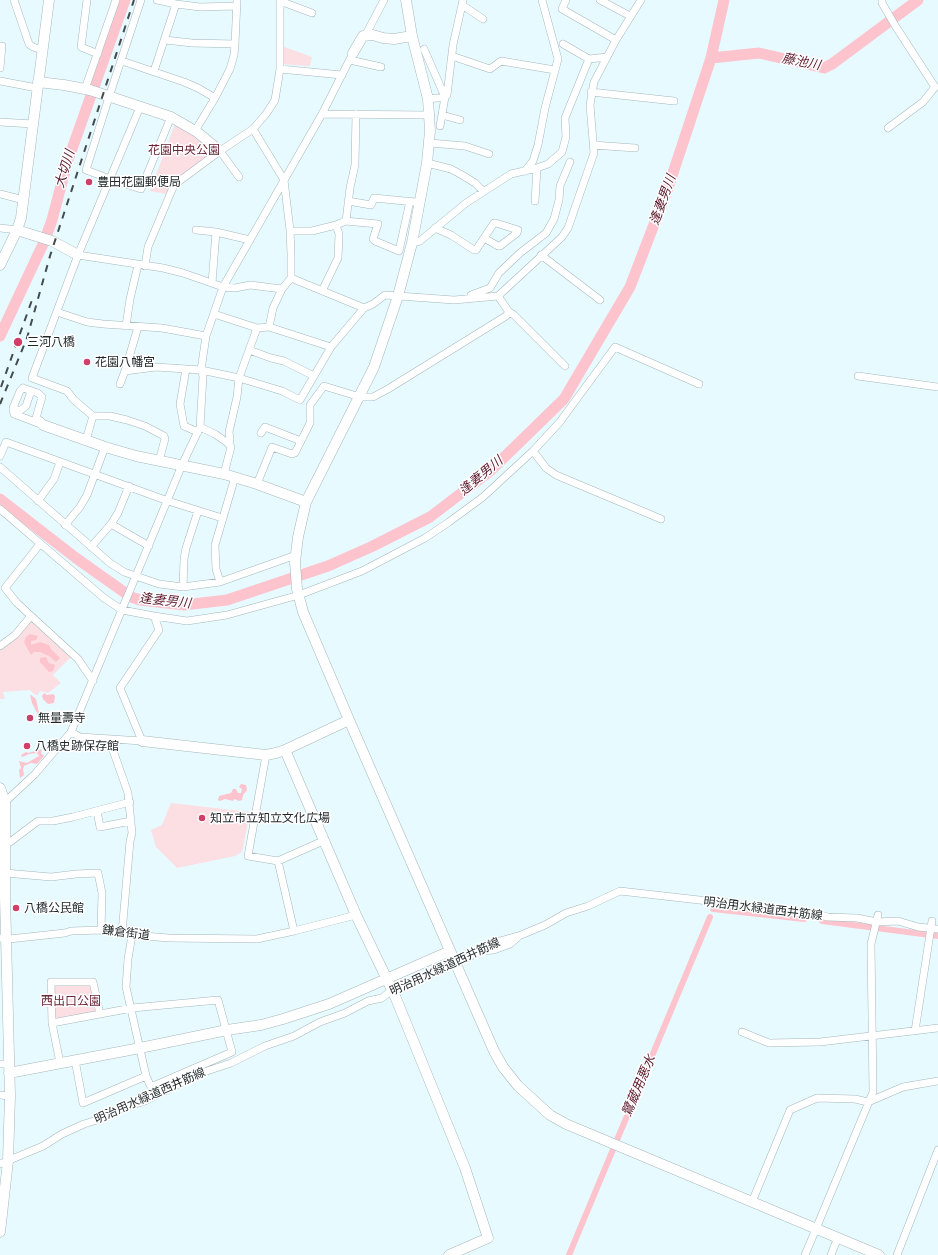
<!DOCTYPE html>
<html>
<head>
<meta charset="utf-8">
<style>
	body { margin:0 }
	canvas { display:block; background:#e7faff }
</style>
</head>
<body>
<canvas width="938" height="1255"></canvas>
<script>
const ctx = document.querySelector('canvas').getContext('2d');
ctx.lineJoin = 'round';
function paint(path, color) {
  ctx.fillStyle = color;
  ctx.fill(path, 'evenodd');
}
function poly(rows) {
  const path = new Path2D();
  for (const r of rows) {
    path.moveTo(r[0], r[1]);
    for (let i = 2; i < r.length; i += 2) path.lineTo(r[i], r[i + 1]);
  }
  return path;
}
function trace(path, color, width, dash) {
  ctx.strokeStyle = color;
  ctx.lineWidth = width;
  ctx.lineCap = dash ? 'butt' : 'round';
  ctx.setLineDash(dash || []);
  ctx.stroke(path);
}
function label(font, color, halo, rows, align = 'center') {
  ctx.font = font + ' Montserrat,"Noto Sans JP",sans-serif';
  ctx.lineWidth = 3;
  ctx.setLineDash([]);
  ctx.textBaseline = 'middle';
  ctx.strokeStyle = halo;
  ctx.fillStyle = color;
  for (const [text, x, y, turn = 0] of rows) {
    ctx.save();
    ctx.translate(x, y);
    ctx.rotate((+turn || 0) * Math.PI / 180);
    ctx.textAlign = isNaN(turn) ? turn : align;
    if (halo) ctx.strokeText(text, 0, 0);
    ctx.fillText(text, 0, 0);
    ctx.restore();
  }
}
const green = poly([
	[279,45,312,57,310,66,280,64],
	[175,124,195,136,213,151,175,181,166,194,150,191],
	[33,620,72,656,53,675,61,683,48,693,40,691,38,695,34,694,30,690,3,692,5,699,0,699,0,648,29,621],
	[171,803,250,812,242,852,235,856,177,868,156,847,151,830,162,825],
	[56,985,88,985,91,986,95,1010,94,1013,56,1019,54,1018,54,987]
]);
const water = poly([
	[30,634,38,636,36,640,31,641,31,645,40,642,49,645,51,649,60,658,56,662,49,656,40,652,34,652,31,655,24,642,26,637],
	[46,657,49,663,55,665,53,671,49,672,40,662,40,658],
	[44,693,47,695,53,694,55,696,54,703,48,704,43,699,42,696],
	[30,695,31,695,36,699,39,713,46,719,41,718,38,715,32,703],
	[42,749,41,753,44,756,37,764,31,763,24,766,23,769,24,775,20,778,19,770,21,768,19,761,27,763,39,756,37,753,29,754,25,756,22,757,21,755,26,752,28,753],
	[241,784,246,785,247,790,243,795,242,800,239,801,234,799,233,801,225,799,220,801,218,800,219,796,231,793,233,789,236,789,238,793,241,793,242,789,239,787]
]);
const canal = poly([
	[713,909,804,919],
	[822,921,938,936],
	[569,1255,710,917]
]);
const river = poly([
	[711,58,759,53,824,68,832,64,918,0],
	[0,336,44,242,52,220,67,163,125,0],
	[0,499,76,558,131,597,140,600,184,605,227,600,328,566,373,546,430,517,489,472,564,399,630,287,668,188,711,58,724,0]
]);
const street = poly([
	[14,0,29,44,33,47,42,50],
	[87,0,81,47,98,54],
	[141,0,109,97,86,170,110,179,141,189,171,117],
	[566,0,562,9,616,40],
	[600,0,630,16],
	[882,0,882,3,896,27,935,87],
	[280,1,312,13],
	[176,4,200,7,237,6],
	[462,5,483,19],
	[365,36,384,0],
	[165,40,192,43,235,44,234,55,230,69,215,98,195,131],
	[235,44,237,0],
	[563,44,589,59,607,57],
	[0,46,2,46,0,68],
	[424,49,445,97,428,99],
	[452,56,490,69,501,61,555,70],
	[350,60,381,67],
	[122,61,184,82,198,88,215,98],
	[280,69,342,75],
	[154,71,176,4,157,0],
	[0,81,37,88],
	[85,89,116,0],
	[591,92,674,101],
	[140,107,78,255,32,378,67,391,74,400,93,416,110,416,127,420,145,426,164,436,165,439,159,461],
	[322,114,429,115],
	[442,115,460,120],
	[0,122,33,124],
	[440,126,445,97,447,95,453,45,463,0],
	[888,128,923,102,935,87],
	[253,129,284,180,290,230,291,254,291,278,282,289,273,308,269,327],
	[430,143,465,146,489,154],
	[593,145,635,148],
	[220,151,239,177],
	[427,163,451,169,462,175,475,183,483,191],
	[525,171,533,161,538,145,545,108,558,59,542,0],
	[0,194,24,200],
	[348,201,371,205,374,198,415,202],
	[535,201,537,168],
	[345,221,378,224,373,239,375,241,399,251,410,201],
	[0,228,17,230],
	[435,228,451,235,474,250,476,250,494,223,496,223,518,230,517,233,500,246,498,246,484,238],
	[196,230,216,232,250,240],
	[290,231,312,231,336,225],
	[412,243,420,241,466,203,511,174,537,168,548,164,562,152,566,137,565,118,567,113,589,59],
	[78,255,163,268,183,273,223,287,235,288,250,285,282,289],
	[541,255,600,300],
	[145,266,148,247,174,185,220,151,253,129,266,114,275,100,280,69,280,0],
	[291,278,364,308],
	[212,283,216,232],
	[322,291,338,258,339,234,336,225,346,221,350,188,355,165,356,114],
	[471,295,490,288,499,273,520,253,546,233,554,219,559,200,560,186,570,162],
	[57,312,87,322,103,324,162,328,206,336],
	[509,312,514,315,565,366],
	[214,314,257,328,269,327,331,347],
	[126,326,130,299,138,265],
	[249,350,271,358,284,361,314,376],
	[186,369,180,404,184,426,198,432],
	[125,371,138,327],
	[858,376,938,387],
	[120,384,125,371,156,367,201,370,239,378,282,391,300,400,331,347,364,308,373,304,385,295,454,300,498,296,562,237,568,228,594,153,590,105,594,82,616,40,641,0],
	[23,388,38,393,42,397,36,418,41,421,43,425,14,414,13,408,20,391,23,388],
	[13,410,21,410,26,406,31,391],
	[200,427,215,434,229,444,231,447,224,474],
	[261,433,265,427,301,441],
	[86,440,93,416],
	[229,444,230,439,229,432,237,397,239,378,257,328],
	[533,451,546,468,556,475,661,519],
	[0,456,6,442,168,501,222,518],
	[0,467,110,563,124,572,159,584,183,587,220,582,296,555],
	[257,484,272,447,292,454,295,453,310,423,310,405,324,386,360,397,373,397,388,389,506,316,509,312,498,296],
	[38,501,54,479,60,462],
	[0,509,104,598,122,610,154,616,187,621,227,615,299,595,362,571,425,538,449,522,483,497,533,451,559,423,615,347,699,384],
	[111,524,149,546],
	[65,525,80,507,87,495,105,447],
	[40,544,5,588,17,603,78,659,93,681],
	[91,547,111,524,118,513,129,486],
	[220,582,216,569,215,545,235,477],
	[183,587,184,559,186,548,198,511],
	[0,646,15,635,31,616],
	[71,732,80,737,142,741,120,688,159,630,154,616],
	[109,739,128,793,132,833,130,841,122,933],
	[266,755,248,856,278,861,323,841],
	[5,802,35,774,71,732,182,465,200,427,203,376,201,370,206,336,223,287,322,114,353,53],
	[97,811,100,827,131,821],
	[0,843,10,842,38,821,53,821,73,817,130,802],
	[278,861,294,931],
	[5,873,51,877,76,874,98,873,102,893,101,930],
	[132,935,128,959,126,987,146,1076],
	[0,938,9,939,65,933,71,931,101,930,132,935,169,938,257,939,294,931,356,915],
	[480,951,494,950,510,944,518,937],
	[52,1023,51,982,93,982,100,1014],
	[915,1031,932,921],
	[742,1032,769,1043,820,1042,938,1028],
	[60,1063,52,1023,132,1008,218,1000,232,1052,151,1087,146,1076,83,1103,75,1060],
	[0,1064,9,1064],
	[0,1095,10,1096],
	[0,1164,43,1146,62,1134,84,1124,97,1120,120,1109,145,1101,201,1073,231,1063,265,1046,294,1036,320,1022,345,1013,368,1001,382,998,392,990,469,957,493,943,521,935,545,925,566,913,588,906,620,891,708,901,718,901,748,907,777,908,791,912,813,913,828,917,857,918,877,922,898,921,918,927,938,929],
	[752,1202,790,1110,817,1098,855,1099,868,1102,903,1087,938,1081],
	[805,1255,873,1092,871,944,878,915],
	[831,1255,838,1237],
	[897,1255,938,1150]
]);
const secondary = poly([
	[406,0,412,36,428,99,430,131,427,163,412,243,398,296,374,367,306,502,298,537,295,562,297,589,303,612,349,720,494,1051,503,1067,518,1086,550,1115,566,1124,879,1255],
	[353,53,363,36,373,35,383,38,394,39,412,36],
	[38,82,64,85,90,90,171,117,197,132,220,151],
	[17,230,52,241,78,255],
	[0,265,17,230,21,218,49,0],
	[43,425,105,447,136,456,224,474,257,484,306,502],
	[142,741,266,755,276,753,285,750,349,720],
	[285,750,356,915,395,996,465,1168,488,1238,449,1255],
	[0,788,5,802,5,897,10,1096,8,1161,0,1232],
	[9,1073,140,1048,227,1030,261,1025,283,1019,329,1004,450,951]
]);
const rail = poly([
	[1,387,32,300],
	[0,404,27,338,50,256,134,0]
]);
const markers = [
	[89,182,4,"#ce406a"],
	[18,342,5,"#ce406a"],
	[87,362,4,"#ce406a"],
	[30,718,4,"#ce406a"],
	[27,746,4,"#ce406a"],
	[202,818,4,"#ce406a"],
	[16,908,4,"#ce406a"]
];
const parkNames = [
	["花園中央公園",184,150],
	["西出口公園",71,1001]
];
const poiNames = [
	["豊田花園郵便局",97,182],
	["三河八橋",27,342],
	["花園八幡宮",95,362],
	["無量壽寺",38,718],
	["八橋史跡保存館",35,746],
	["知立市立知立文化広場",210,818],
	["八橋公民館",24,908]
];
const streetNames = [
	["明治用水緑道西井筋線",763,909,7],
	["鎌倉街道",126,933,7],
	["明治用水緑道西井筋線",445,967,-25],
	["明治用水緑道西井筋線",150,1096,-24]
];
const waterNames = [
	["藤池川",801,62,11],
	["大切川",65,169,-73],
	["逢妻男川",663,200,-70],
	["逢妻男川",481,476,-40],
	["逢妻男川",165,601,6],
	["鷺蔵用悪水",639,1086,-67]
];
paint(green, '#fbdfe3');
paint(water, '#fec4ce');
trace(canal, '#fec4ce', 6);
trace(river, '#fec4ce', 11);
trace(street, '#a5b7bb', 8);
trace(secondary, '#a5b7bb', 11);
trace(street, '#fff', 7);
trace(secondary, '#fff', 10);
trace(rail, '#434c4e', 2, [7, 7]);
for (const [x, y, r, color] of markers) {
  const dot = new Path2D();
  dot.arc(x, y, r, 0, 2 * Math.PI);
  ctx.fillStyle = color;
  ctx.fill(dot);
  trace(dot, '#fff', 1.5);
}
label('12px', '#692637', '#fff', parkNames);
label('12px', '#1f2628', '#fff', poiNames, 'left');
label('12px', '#1f2628', '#fff', streetNames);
label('italic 13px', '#5e1c2f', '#fff', waterNames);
</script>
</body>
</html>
